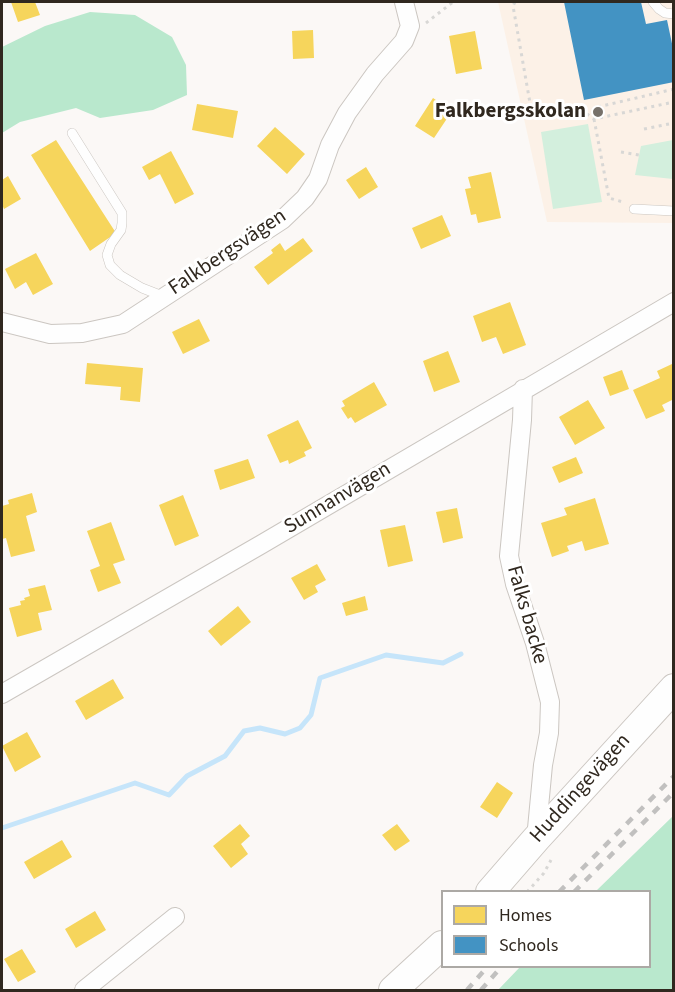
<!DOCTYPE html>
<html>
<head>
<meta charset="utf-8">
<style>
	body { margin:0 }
	#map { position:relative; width:675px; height:992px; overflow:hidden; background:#fbf8f6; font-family:"Source Sans 3",sans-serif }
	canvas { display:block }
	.frame { position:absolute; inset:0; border:3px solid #30281f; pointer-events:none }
	.legend { position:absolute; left:441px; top:890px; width:210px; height:78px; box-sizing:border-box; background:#fff; border:2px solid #aca9a5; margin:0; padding:8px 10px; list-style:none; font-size:18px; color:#30281f }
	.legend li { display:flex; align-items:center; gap:12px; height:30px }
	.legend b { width:30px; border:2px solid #aca9a5 }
</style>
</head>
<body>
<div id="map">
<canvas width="675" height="992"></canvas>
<div class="frame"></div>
<ul class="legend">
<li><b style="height:16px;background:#f6d55c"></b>Homes</li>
<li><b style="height:16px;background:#4393c3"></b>Schools</li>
</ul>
</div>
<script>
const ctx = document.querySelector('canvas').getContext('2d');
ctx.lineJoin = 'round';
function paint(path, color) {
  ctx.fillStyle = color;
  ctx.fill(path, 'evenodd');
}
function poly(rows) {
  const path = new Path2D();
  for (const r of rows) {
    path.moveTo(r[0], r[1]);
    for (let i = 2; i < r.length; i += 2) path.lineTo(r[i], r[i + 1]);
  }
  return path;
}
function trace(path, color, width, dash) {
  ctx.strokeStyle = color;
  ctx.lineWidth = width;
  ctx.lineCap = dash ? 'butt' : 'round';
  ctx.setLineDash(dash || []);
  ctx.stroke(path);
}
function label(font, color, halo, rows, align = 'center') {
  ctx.font = font + ' "Source Sans 3",sans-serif';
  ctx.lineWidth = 6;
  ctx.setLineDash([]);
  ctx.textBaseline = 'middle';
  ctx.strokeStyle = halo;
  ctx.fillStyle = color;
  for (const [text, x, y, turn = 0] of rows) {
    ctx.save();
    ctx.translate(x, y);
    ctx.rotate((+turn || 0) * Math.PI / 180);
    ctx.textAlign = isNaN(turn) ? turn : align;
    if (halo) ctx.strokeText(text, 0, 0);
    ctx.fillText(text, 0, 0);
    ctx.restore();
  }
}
const built = poly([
	[498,2,673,2,673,223,547,222]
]);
const green = poly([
	[588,124,602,202,553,209,541,132],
	[673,140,673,179,635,175,641,146]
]);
const forest = poly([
	[90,12,135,15,172,37,186,65,187,95,153,110,100,118,76,108,20,122,2,133,2,47,45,26],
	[673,816,673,990,498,990,520,967,650,966,650,892,596,891]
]);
const homes = poly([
	[11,2,35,2,40,15,18,22],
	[313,30,314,58,293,59,292,31],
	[475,31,482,69,456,74,449,36],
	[433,98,452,111,434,138,415,126],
	[197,104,238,111,233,138,192,130],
	[275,127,305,154,287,174,257,146],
	[56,140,116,233,90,251,31,155],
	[171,151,194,194,175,204,160,174,149,180,142,167],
	[366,167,378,187,359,199,346,180],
	[491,172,501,218,478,223,476,214,471,215,465,189,471,188,468,177],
	[8,176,21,199,4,209,2,204,2,180],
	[442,215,451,236,421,249,412,228],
	[303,238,313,251,268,285,254,267,273,253,271,250,280,243,285,251],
	[36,253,53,284,33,295,26,282,15,289,5,269],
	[510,302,526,345,503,354,496,337,482,342,473,316],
	[199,319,210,341,183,354,172,332],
	[448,351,460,382,434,392,423,361],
	[87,363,143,368,140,402,120,400,121,387,85,384],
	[672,364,674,367,674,399,662,405,665,411,646,419,633,390,660,378,657,371],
	[622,370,629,389,610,396,603,377],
	[374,382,387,405,355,423,351,417,348,419,341,408,345,406,342,401],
	[588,400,605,428,575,445,559,417],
	[298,420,312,448,304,452,306,456,289,464,288,460,280,463,267,435],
	[576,457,583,473,559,483,552,467],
	[248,459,255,478,220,490,214,470],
	[32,493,37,512,26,516,35,551,11,557,6,538,2,539,2,513,3,513,2,506,9,504,8,500],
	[183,495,199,536,175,546,159,505],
	[595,498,609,544,585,551,582,541,567,546,569,551,552,557,541,523,567,515,564,508],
	[457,508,463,538,443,543,436,512],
	[111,522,125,560,113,564,121,583,98,592,90,570,100,566,87,531],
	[405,525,413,561,388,567,380,530],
	[317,564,326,580,315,586,318,592,304,600,291,578],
	[45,585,52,610,38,613,42,630,17,637,9,608,21,605,20,601,25,600,24,598,30,596,28,589],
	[365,596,368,610,346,616,342,603],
	[238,606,251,622,221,646,208,631],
	[113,679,124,698,86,720,75,701],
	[27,732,41,757,15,772,2,746],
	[497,782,513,793,497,818,480,807],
	[240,824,250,836,241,844,248,854,231,868,213,846],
	[397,824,410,841,395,851,382,835],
	[62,840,72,857,34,879,24,862],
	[95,911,106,930,76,948,65,929],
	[22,949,36,972,18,982,4,959]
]);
const schools = poly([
	[564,2,641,2,646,24,667,20,674,53,674,82,584,100]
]);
const stream = poly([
	[2,828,135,783,169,795,187,776,225,756,244,731,260,728,285,734,300,728,311,715,320,678,386,655,443,663,461,654]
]);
const path = poly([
	[515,2,513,6,530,103,546,114,580,109,594,119,674,102],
	[426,23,453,2],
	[598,107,674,89],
	[594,119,609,198,623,202],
	[644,129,674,123],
	[621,152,639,155],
	[527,892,544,873,551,860]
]);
const service = poly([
	[653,2,659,9,665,13,674,14],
	[72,133,122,213,122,223,121,230,111,244,107,255,110,265,120,275,142,288,165,297],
	[634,209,674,211]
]);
const minor = poly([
	[2,322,50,334,82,333,123,324,282,220,305,198,318,179,330,145,347,113,375,74,404,41,410,26,404,2],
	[523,389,522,420,509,556,515,584,535,643,550,702,549,733,543,765,536,839],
	[2,694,262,544,674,302],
	[84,990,175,917]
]);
const primary = poly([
	[490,892,536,839,674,688],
	[393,990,442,945]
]);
const rail = poly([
	[559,892,674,776],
	[574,892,674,792],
	[467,990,488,966],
	[481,990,502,966]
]);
const markers = [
	[598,112,6,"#77716a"]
];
const poiNames = [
	["Falkbergsskolan",586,112]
];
const streetNames = [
	["Falkbergsvägen",228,253,-34],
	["Sunnanvägen",338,499,-31],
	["Falks backe",526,615,74],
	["Huddingevägen",581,789,-48]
];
paint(built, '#fcf1e7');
paint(green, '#d3efdd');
paint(forest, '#b9e8cd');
paint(homes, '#f6d55c');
paint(schools, '#4393c3');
trace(stream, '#c6e5fa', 5);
trace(service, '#cbc6c1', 10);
trace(minor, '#cbc6c1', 20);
trace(primary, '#cbc6c1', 30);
trace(path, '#d8d7d5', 3, [3, 4.5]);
trace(service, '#fefefe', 9);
trace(minor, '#fefefe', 18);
trace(primary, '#fefefe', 28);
trace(rail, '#c1c0bf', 4.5, [8, 8]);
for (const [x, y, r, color] of markers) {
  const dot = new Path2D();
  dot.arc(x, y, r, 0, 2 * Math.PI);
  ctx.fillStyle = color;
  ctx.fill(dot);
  trace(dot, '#fff', 2);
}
label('bold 21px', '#30281f', '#fff', poiNames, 'right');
label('21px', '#30281f', '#fff', streetNames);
</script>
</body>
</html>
